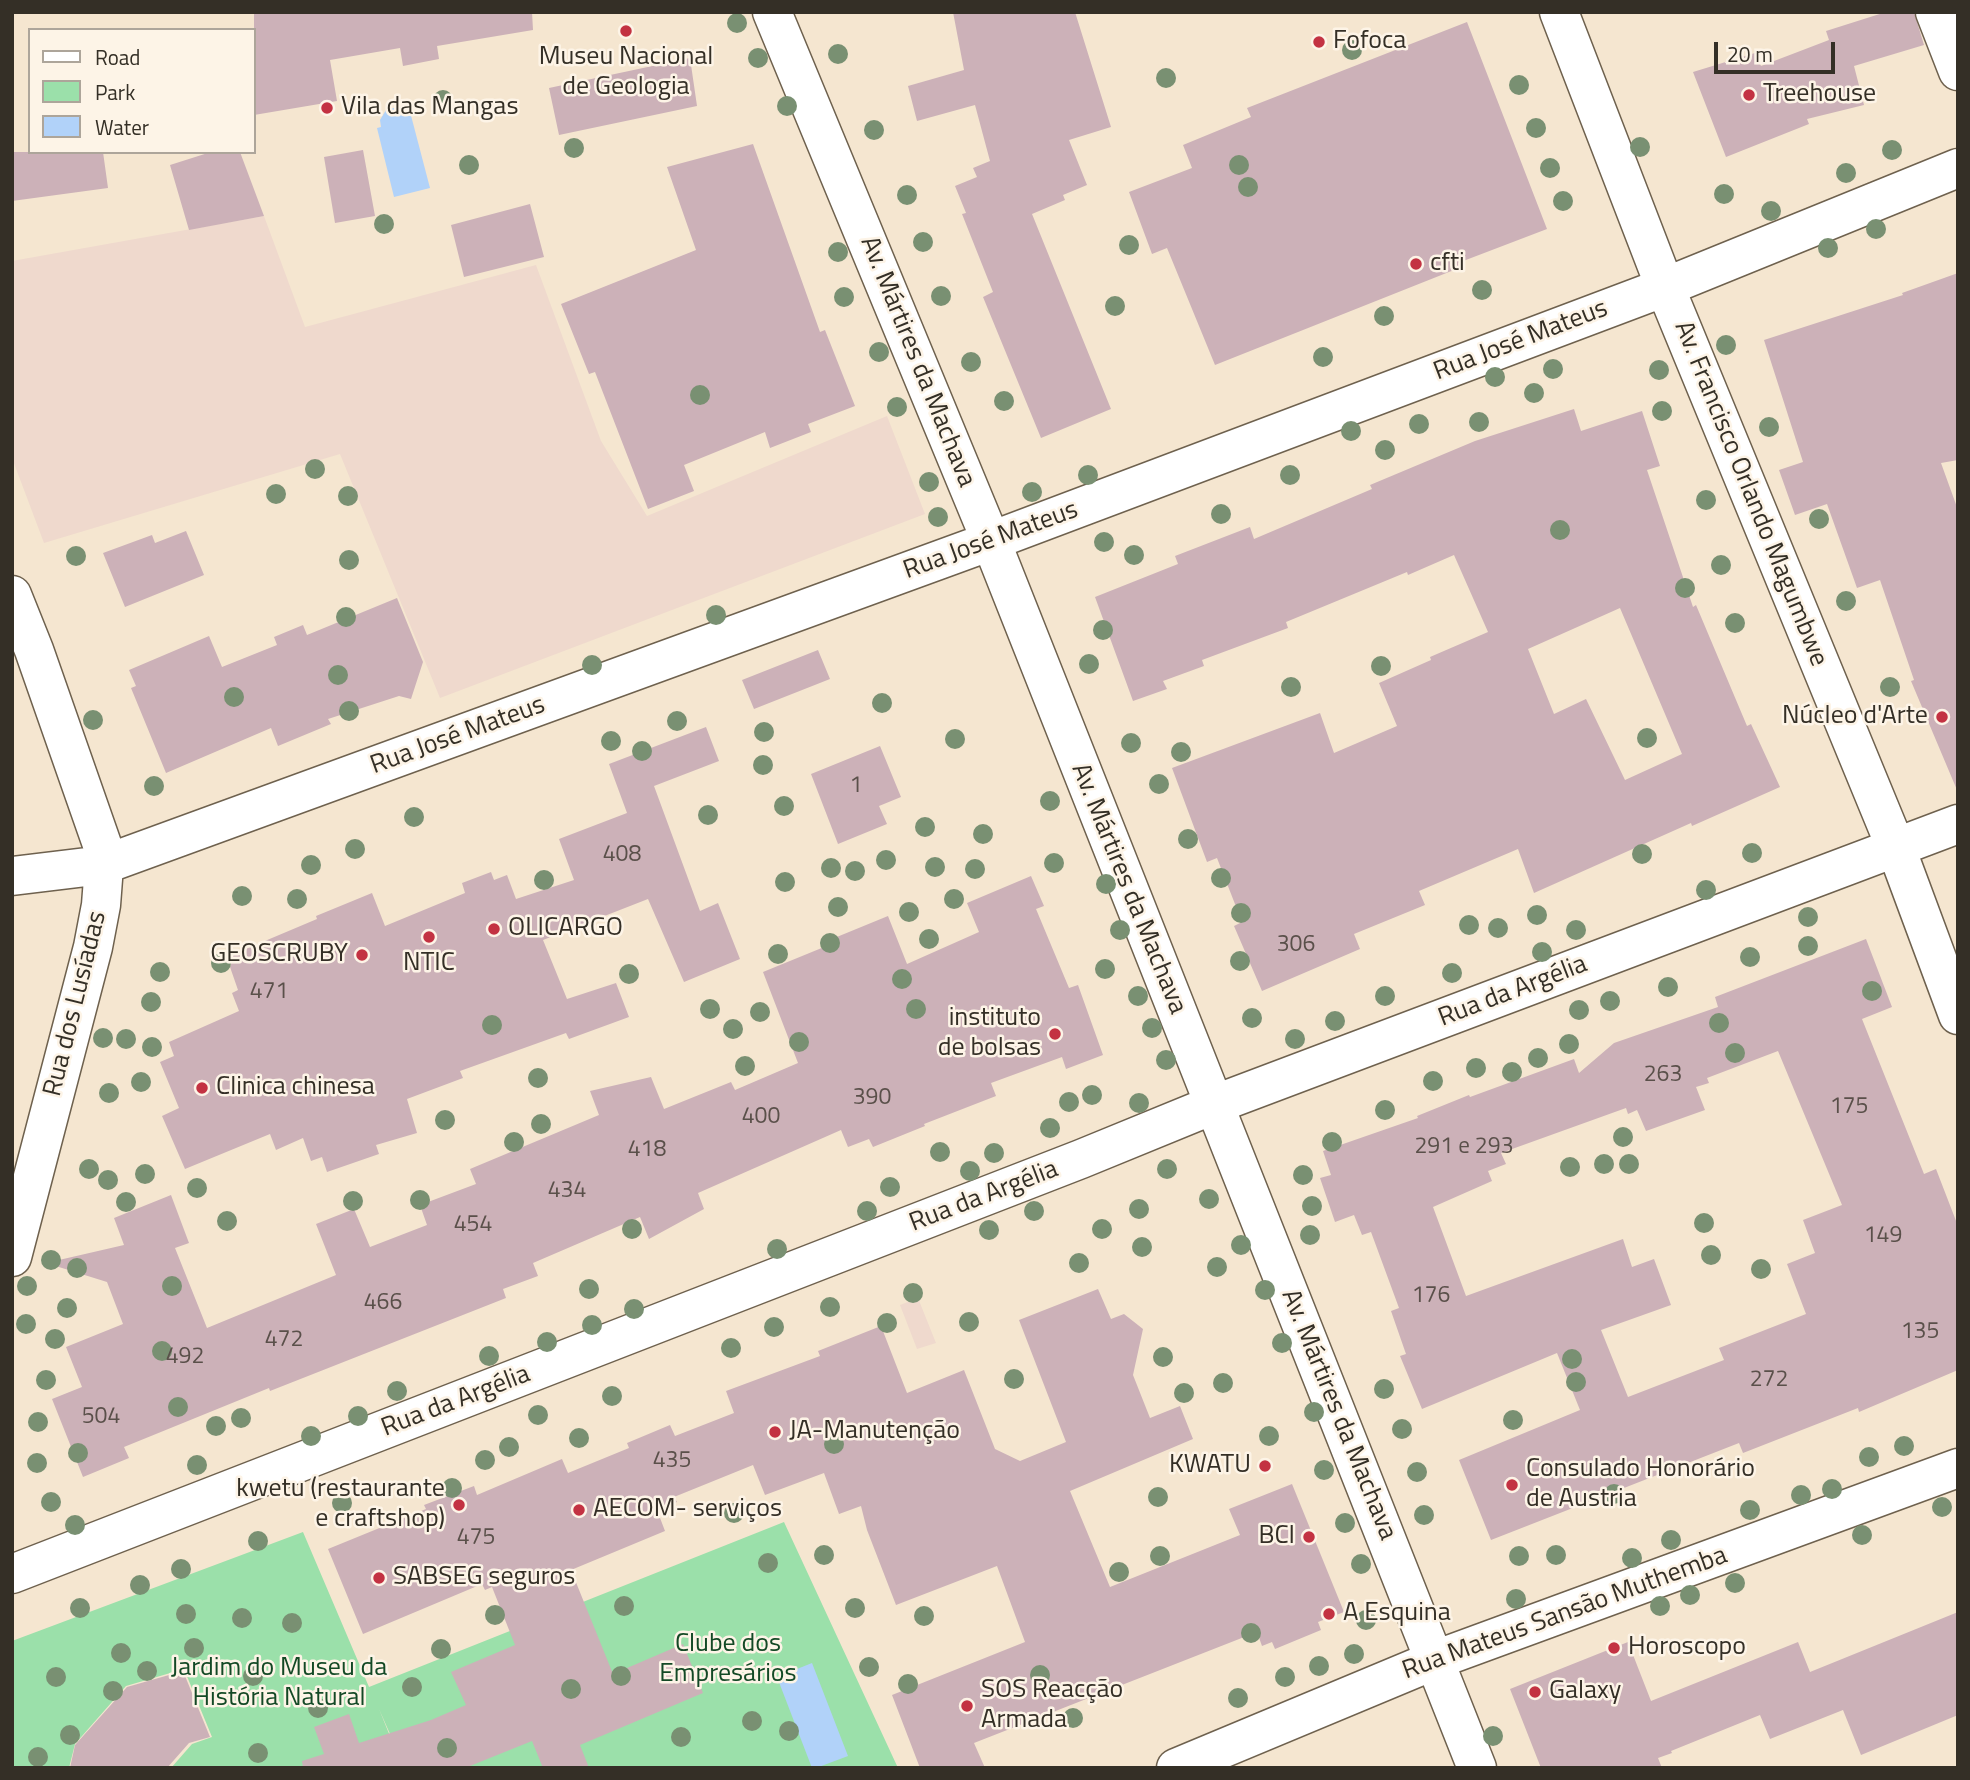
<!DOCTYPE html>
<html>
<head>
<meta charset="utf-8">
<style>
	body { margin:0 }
	#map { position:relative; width:1970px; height:1780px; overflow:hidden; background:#f5e6d0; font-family:"Titillium Web",sans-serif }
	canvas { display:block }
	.frame { position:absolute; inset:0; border:14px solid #342f26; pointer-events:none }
	.legend { position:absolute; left:28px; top:28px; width:228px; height:126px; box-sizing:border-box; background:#fdf4e7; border:2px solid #ada59a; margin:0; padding:9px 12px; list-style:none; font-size:21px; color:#342f26 }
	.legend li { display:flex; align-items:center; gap:14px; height:35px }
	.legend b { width:35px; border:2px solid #ada59a }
	.scale { position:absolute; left:1714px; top:42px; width:121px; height:32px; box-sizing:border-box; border:4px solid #342f26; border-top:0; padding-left:9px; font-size:21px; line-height:24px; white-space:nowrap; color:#342f26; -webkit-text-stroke:5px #fdf4e7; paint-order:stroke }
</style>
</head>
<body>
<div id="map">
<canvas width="1970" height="1780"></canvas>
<div class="frame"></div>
<ul class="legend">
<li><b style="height:9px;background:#fff"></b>Road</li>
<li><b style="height:19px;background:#9be0aa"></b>Park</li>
<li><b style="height:19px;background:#b1d2f9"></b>Water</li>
</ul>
<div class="scale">20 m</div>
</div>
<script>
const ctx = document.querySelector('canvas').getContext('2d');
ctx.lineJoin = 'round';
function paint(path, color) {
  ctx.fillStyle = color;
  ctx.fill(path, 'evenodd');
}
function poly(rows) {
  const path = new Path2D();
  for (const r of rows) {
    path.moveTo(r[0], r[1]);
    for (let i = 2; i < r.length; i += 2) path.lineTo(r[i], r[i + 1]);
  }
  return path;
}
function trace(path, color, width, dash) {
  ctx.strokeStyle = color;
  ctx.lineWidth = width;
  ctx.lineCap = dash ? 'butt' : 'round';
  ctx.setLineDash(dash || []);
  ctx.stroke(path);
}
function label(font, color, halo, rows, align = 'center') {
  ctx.font = font + ' "Titillium Web",sans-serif';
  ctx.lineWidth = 5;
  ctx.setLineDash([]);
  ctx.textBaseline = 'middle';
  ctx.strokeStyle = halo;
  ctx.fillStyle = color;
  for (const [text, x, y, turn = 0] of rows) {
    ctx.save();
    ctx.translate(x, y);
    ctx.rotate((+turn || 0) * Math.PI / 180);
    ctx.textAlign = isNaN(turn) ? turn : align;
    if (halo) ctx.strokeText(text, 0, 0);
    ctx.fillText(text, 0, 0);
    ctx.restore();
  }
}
const commercial = poly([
	[264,216,305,327,536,265,601,441,647,516,887,416,925,514,440,698,340,454,44,543,12,458,12,261],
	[918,1298,936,1343,917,1349,900,1305]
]);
const green = poly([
	[784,1522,898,1768,405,1768,379,1709,403,1768,171,1768,192,1744,212,1737,184,1669,126,1686,75,1744,69,1768,12,1768,12,1641,303,1532,369,1687]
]);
const water = poly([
	[408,104,430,188,394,197,377,128,381,127,380,120,386,110],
	[812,1663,848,1756,816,1768,812,1768,777,1677]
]);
const building = poly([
	[254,12,532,12,533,30,437,46,439,59,403,66,400,48,330,60,337,101,254,115],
	[953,12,1075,12,1111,127,1069,140,1087,185,1063,195,1065,200,1032,214,1111,409,1041,438,983,297,993,292,962,214,966,213,955,186,977,177,973,168,990,161,975,105,917,121,908,86,964,70],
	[1886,12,1914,12,1924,45,1854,66,1864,105,1807,119,1809,124,1726,157,1693,72,1755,53,1761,66,1829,40,1826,31],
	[1467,22,1547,229,1458,263,1459,268,1215,365,1167,248,1152,254,1129,192,1192,168,1183,145,1251,117,1247,108],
	[690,58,697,106,559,135,549,88],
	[753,144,820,332,825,330,855,406,808,424,811,432,770,448,765,432,684,465,694,491,648,509,595,372,589,374,561,304,696,250,667,167],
	[363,150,375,216,335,223,324,157],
	[12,152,103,152,108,188,12,201],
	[211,152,240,152,264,216,189,230,170,165],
	[530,204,544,257,464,277,451,225],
	[1958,273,1958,460,1941,463,1958,510,1957,790,1911,681,1914,680,1880,580,1857,588,1827,504,1795,515,1779,470,1803,462,1764,340,1903,295,1902,293],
	[1574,409,1581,431,1642,411,1660,466,1647,470,1693,607,1696,605,1747,726,1751,724,1780,787,1692,826,1691,823,1534,893,1518,849,1419,891,1425,905,1354,934,1360,949,1262,991,1234,926,1242,922,1217,858,1207,862,1172,768,1320,713,1334,753,1397,726,1379,683,1431,660,1430,657,1488,632,1454,555,1408,575,1407,572,1286,622,1288,628,1202,660,1204,666,1163,681,1167,689,1133,701,1095,597,1178,564,1175,556,1250,527,1254,539,1372,489,1370,485,1475,441],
	[1620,608,1682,754,1625,780,1586,699,1554,714,1528,649],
	[186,531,204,575,125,607,103,553,152,535,155,543],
	[397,598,423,662,411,699,399,696,328,719,331,724,278,746,271,728,166,773,131,688,136,686,129,670,209,636,222,667,277,645,274,637,303,625,307,635],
	[818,650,830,679,754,709,742,680],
	[706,727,719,761,654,786,700,911,718,903,740,959,684,982,648,899,543,940,567,999,616,983,629,1017,569,1039,566,1033,460,1071,463,1078,407,1099,417,1133,376,1145,379,1154,327,1172,322,1157,311,1161,303,1138,276,1150,270,1134,185,1169,162,1116,179,1108,160,1062,174,1056,169,1042,239,1011,232,993,238,990,230,967,234,954,317,919,316,916,372,893,385,926,465,893,462,883,491,872,494,880,507,875,516,899,574,880,559,839,627,813,609,764],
	[880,746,901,797,879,806,887,824,838,844,811,774],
	[1031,876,1044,906,1036,909,1069,988,1078,985,1103,1055,1066,1069,1062,1057,991,1083,996,1096,924,1124,925,1126,873,1147,869,1139,848,1147,841,1130,698,1193,704,1209,649,1239,640,1217,533,1263,538,1276,503,1289,506,1298,270,1391,269,1388,124,1447,129,1458,83,1477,52,1399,82,1387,66,1347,123,1324,107,1282,46,1263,124,1245,114,1218,171,1195,189,1243,175,1248,207,1328,336,1275,316,1224,354,1209,370,1247,427,1225,420,1205,476,1184,470,1169,599,1115,590,1091,651,1077,664,1109,731,1082,735,1090,798,1063,763,972,829,945,827,941,888,916,907,964,979,932,967,903],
	[1866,939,1892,1007,1862,1019,1924,1174,1936,1169,1958,1226,1958,1370,1859,1412,1858,1408,1743,1453,1739,1443,1491,1540,1459,1460,1580,1410,1557,1353,1422,1409,1400,1356,1406,1354,1391,1311,1399,1308,1371,1232,1362,1235,1354,1215,1335,1222,1320,1178,1331,1175,1323,1151,1418,1118,1417,1116,1469,1095,1470,1097,1574,1059,1579,1073,1614,1043,1718,1007,1715,997],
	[1778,1051,1842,1205,1803,1220,1815,1253,1787,1264,1806,1314,1719,1348,1724,1360,1628,1397,1601,1330,1671,1305,1654,1259,1632,1267,1623,1239,1466,1296,1433,1207,1492,1181,1488,1171,1506,1164,1501,1153,1626,1108,1628,1114,1637,1110,1646,1131,1705,1110,1696,1087,1709,1083,1707,1078],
	[1098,1289,1111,1319,1124,1314,1143,1329,1133,1375,1150,1418,1180,1406,1193,1439,1070,1491,1110,1587,1240,1535,1229,1509,1292,1484,1344,1612,1318,1622,1321,1630,1275,1649,1272,1642,1262,1646,1257,1632,974,1743,985,1768,920,1768,892,1695,1025,1642,997,1566,896,1605,867,1530,861,1506,839,1514,824,1473,765,1495,753,1465,674,1497,677,1502,657,1510,665,1531,571,1570,613,1674,683,1644,703,1693,580,1745,589,1768,543,1768,532,1741,465,1768,303,1768,302,1761,324,1754,314,1727,349,1714,359,1743,431,1720,466,1705,451,1672,515,1645,492,1587,485,1590,482,1584,363,1634,328,1549,426,1509,424,1505,474,1486,477,1495,562,1459,568,1473,629,1448,627,1443,670,1425,675,1436,734,1413,726,1391,820,1356,818,1351,881,1326,907,1393,964,1370,995,1449,1020,1461,1066,1442,1019,1320],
	[1958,1612,1958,1715,1861,1755,1843,1710,1770,1739,1760,1715,1671,1751,1672,1753,1658,1758,1662,1768,1541,1768,1510,1689,1628,1642,1651,1701,1798,1642,1810,1672],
	[183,1671,210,1737,189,1743,167,1768,70,1768,75,1745,127,1687]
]);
const minor = poly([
	[772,12,991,541,1477,1768],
	[1559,12,1665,287,1896,848,1958,1015],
	[1935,12,1958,71],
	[12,595,34,650,105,853,101,905,93,947,12,1257],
	[12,876,103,865,991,541,1665,287,1958,168],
	[12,1574,1081,1159,1213,1105,1958,824],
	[1176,1768,1435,1660,1958,1468]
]);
const trees = [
	[737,23],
	[1352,50],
	[838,54],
	[758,58],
	[1166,78],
	[1519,85],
	[443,100],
	[787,106],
	[1536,128],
	[874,130],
	[1640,147],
	[574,148],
	[1892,150],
	[469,165],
	[1239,165],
	[1550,168],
	[1846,173],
	[1248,187],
	[1724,194],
	[907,195],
	[1563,201],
	[1771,211],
	[384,224],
	[1876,229],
	[923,242],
	[1129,245],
	[1828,248],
	[838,252],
	[1482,290],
	[941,296],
	[844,297],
	[1115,306],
	[1384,316],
	[1726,345],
	[879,352],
	[1323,357],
	[971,362],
	[1553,369],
	[1659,370],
	[1495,377],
	[1534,393],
	[700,395],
	[1004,401],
	[897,407],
	[1662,411],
	[1479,422],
	[1419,424],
	[1769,427],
	[1351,431],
	[1385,450],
	[315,469],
	[1088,475],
	[1290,475],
	[929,482],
	[1032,492],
	[276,494],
	[348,496],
	[1706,500],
	[1221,514],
	[938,517],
	[1819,519],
	[1560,530],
	[1104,542],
	[1134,555],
	[76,556],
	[349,560],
	[1721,565],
	[1685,588],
	[1846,601],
	[716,615],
	[346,617],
	[1735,623],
	[1103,630],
	[1089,664],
	[592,665],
	[1381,666],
	[338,675],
	[1291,687],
	[1890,687],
	[234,697],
	[882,703],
	[349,711],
	[93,720],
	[677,721],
	[764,732],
	[1647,738],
	[955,739],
	[611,741],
	[1131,743],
	[642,751],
	[1181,752],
	[763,765],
	[1159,784],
	[154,786],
	[1050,801],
	[784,806],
	[708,815],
	[414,817],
	[925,827],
	[983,834],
	[1188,839],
	[355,849],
	[1752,853],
	[1642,854],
	[886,860],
	[1054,863],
	[311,865],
	[935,867],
	[831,868],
	[975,869],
	[855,871],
	[1221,878],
	[544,880],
	[785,882],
	[1106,884],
	[1706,890],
	[242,896],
	[297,899],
	[954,899],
	[838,907],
	[909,912],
	[1241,913],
	[1537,915],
	[1808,917],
	[1469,925],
	[1498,928],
	[1120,930],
	[1576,930],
	[929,939],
	[830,943],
	[1808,946],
	[1542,952],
	[778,954],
	[1750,957],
	[1240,961],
	[221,963],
	[1105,969],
	[160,972],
	[1452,973],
	[629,974],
	[902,979],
	[1668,987],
	[1872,991],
	[1138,996],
	[1385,996],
	[1610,1001],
	[151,1002],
	[710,1009],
	[916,1009],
	[1579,1010],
	[760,1012],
	[1252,1018],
	[1335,1021],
	[1719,1023],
	[492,1025],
	[1152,1028],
	[733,1029],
	[103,1038],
	[126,1039],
	[1295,1039],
	[799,1042],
	[1569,1044],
	[152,1047],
	[1735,1053],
	[1538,1058],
	[1166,1060],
	[745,1066],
	[1476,1068],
	[1512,1072],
	[538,1078],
	[1433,1081],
	[141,1082],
	[109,1093],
	[1092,1095],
	[1069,1102],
	[1139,1103],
	[1385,1110],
	[445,1120],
	[541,1124],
	[1050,1128],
	[1623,1137],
	[514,1142],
	[1332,1142],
	[940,1152],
	[994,1153],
	[1604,1164],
	[1629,1164],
	[1570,1167],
	[89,1169],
	[1167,1169],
	[970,1171],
	[145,1174],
	[1303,1175],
	[108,1180],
	[890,1187],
	[197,1188],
	[1209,1199],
	[420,1200],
	[353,1201],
	[126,1202],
	[1312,1206],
	[1139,1209],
	[867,1211],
	[1034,1211],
	[227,1221],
	[1704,1223],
	[632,1229],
	[1102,1229],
	[989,1230],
	[1310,1235],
	[1241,1245],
	[1142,1247],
	[777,1249],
	[1711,1255],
	[51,1260],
	[1079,1263],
	[1217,1267],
	[77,1268],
	[1761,1269],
	[27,1286],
	[172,1286],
	[589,1289],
	[1265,1290],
	[913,1293],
	[830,1307],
	[67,1308],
	[634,1309],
	[969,1322],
	[887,1323],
	[26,1324],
	[592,1325],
	[774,1327],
	[55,1339],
	[547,1342],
	[1282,1343],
	[731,1348],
	[162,1351],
	[489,1356],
	[1163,1357],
	[1572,1359],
	[1014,1379],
	[46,1380],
	[1576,1382],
	[1223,1383],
	[1384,1389],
	[397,1391],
	[1184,1393],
	[612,1396],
	[178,1407],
	[1314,1412],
	[538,1415],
	[358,1416],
	[241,1418],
	[1513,1420],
	[38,1422],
	[216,1426],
	[1402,1429],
	[311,1436],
	[1269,1436],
	[579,1438],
	[834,1444],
	[1904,1446],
	[509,1447],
	[78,1453],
	[1869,1457],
	[485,1460],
	[37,1463],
	[197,1465],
	[1324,1470],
	[1417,1472],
	[452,1488],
	[1832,1489],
	[1614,1494],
	[1801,1495],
	[1158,1497],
	[51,1502],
	[342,1503],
	[1942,1507],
	[1750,1510],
	[734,1513],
	[1424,1515],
	[1345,1523],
	[75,1525],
	[1862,1535],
	[1671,1540],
	[258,1541],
	[824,1555],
	[1556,1555],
	[1160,1556],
	[1519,1556],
	[1632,1558],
	[768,1563],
	[1361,1564],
	[181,1569],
	[1119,1572],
	[1735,1583],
	[140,1585],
	[1690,1595],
	[1516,1599],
	[624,1606],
	[1660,1606],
	[80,1608],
	[855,1608],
	[186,1614],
	[495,1615],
	[924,1616],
	[242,1618],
	[1366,1620],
	[292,1623],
	[1251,1633],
	[194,1648],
	[441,1649],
	[121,1653],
	[1354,1654],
	[1319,1666],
	[869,1667],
	[147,1671],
	[1040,1675],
	[253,1676],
	[621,1676],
	[56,1677],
	[1285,1677],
	[908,1684],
	[412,1687],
	[571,1689],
	[113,1691],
	[1238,1698],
	[318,1708],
	[1073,1718],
	[752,1721],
	[789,1731],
	[70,1735],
	[1493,1736],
	[681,1737],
	[447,1748],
	[258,1753],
	[38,1757]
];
const markers = [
	[626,31,7,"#c33242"],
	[1319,42,7,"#c33242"],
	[1749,95,7,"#c33242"],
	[327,108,7,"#c33242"],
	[1416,264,7,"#c33242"],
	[1942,717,7,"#c33242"],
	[494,929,7,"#c33242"],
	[429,937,7,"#c33242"],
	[362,955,7,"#c33242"],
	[1055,1034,7,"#c33242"],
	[202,1088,7,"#c33242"],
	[775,1432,7,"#c33242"],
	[1265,1466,7,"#c33242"],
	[1512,1485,7,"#c33242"],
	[459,1505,7,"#c33242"],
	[579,1510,7,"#c33242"],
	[1309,1537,7,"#c33242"],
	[379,1578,7,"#c33242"],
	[1329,1614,7,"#c33242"],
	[1614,1648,7,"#c33242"],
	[1535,1692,7,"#c33242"],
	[967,1706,7,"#c33242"]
];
const numberNames = [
	["1",856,786],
	["408",622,855],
	["306",1296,945],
	["471",269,992],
	["263",1663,1075],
	["390",872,1098],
	["175",1849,1107],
	["400",761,1117],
	["291 e 293",1464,1147],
	["418",647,1150],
	["434",567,1191],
	["454",473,1225],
	["149",1883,1236],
	["176",1431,1296],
	["466",383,1303],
	["135",1920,1332],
	["472",284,1340],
	["492",185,1357],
	["272",1769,1380],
	["504",101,1417],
	["435",672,1461],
	["475",476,1538]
];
const poiNames = [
	["Fofoca",1333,42],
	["Museu Nacional",626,58,"center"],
	["de Geologia",626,88,"center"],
	["Treehouse",1763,95],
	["Vila das Mangas",341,108],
	["cfti",1430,264],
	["Núcleo d'Arte",1928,717,"right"],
	["OLICARGO",508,929],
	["GEOSCRUBY",348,955,"right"],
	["NTIC",429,964,"center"],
	["instituto",1041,1019,"right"],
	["de bolsas",1041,1049,"right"],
	["Clinica chinesa",216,1088],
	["JA-Manutenção",789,1432],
	["KWATU",1251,1466,"right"],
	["Consulado Honorário",1526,1470],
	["de Austria",1526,1500],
	["kwetu (restaurante",445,1490,"right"],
	["e craftshop)",445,1520,"right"],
	["AECOM- serviços",593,1510],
	["BCI",1295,1537,"right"],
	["SABSEG seguros",393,1578],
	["A Esquina",1343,1614],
	["Horoscopo",1628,1648],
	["SOS Reacção",981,1691],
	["Armada",981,1721],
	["Galaxy",1549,1692]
];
const streetNames = [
	["Rua José Mateus",1521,341,-21],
	["Av. Mártires da Machava",917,362,68],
	["Av. Francisco Orlando Magumbwe",1750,494,68],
	["Rua José Mateus",991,541,-20],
	["Rua José Mateus",458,736,-20],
	["Av. Mártires da Machava",1128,889,68],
	["Rua da Argélia",1513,992,-21],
	["Rua dos Lusíadas",76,1004,-76],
	["Rua da Argélia",984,1197,-21],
	["Rua da Argélia",456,1402,-21],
	["Av. Mártires da Machava",1338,1415,68],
	["Rua Mateus Sansão Muthemba",1565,1614,-20]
];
const parkNames = [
	["Clube dos",728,1645],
	["Empresários",728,1675],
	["Jardim do Museu da",279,1669],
	["História Natural",279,1699]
];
paint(commercial, '#efd9cd');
paint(green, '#9be0aa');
paint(water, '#b1d2f9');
paint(building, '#ccb1b8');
trace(minor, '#6e614e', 41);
trace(minor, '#fff', 38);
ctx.fillStyle = '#799072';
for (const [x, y] of trees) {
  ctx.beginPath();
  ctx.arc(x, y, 10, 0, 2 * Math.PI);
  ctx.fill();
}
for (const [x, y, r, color] of markers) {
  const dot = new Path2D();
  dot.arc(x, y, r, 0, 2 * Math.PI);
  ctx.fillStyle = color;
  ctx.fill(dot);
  trace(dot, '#fdf4e7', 2.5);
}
label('23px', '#5a504a', null, numberNames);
label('26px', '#342f26', '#fdf4e7', poiNames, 'left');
label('26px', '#342f26', '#fdf4e7', streetNames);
label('26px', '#134925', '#fdf4e7', parkNames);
</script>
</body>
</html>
